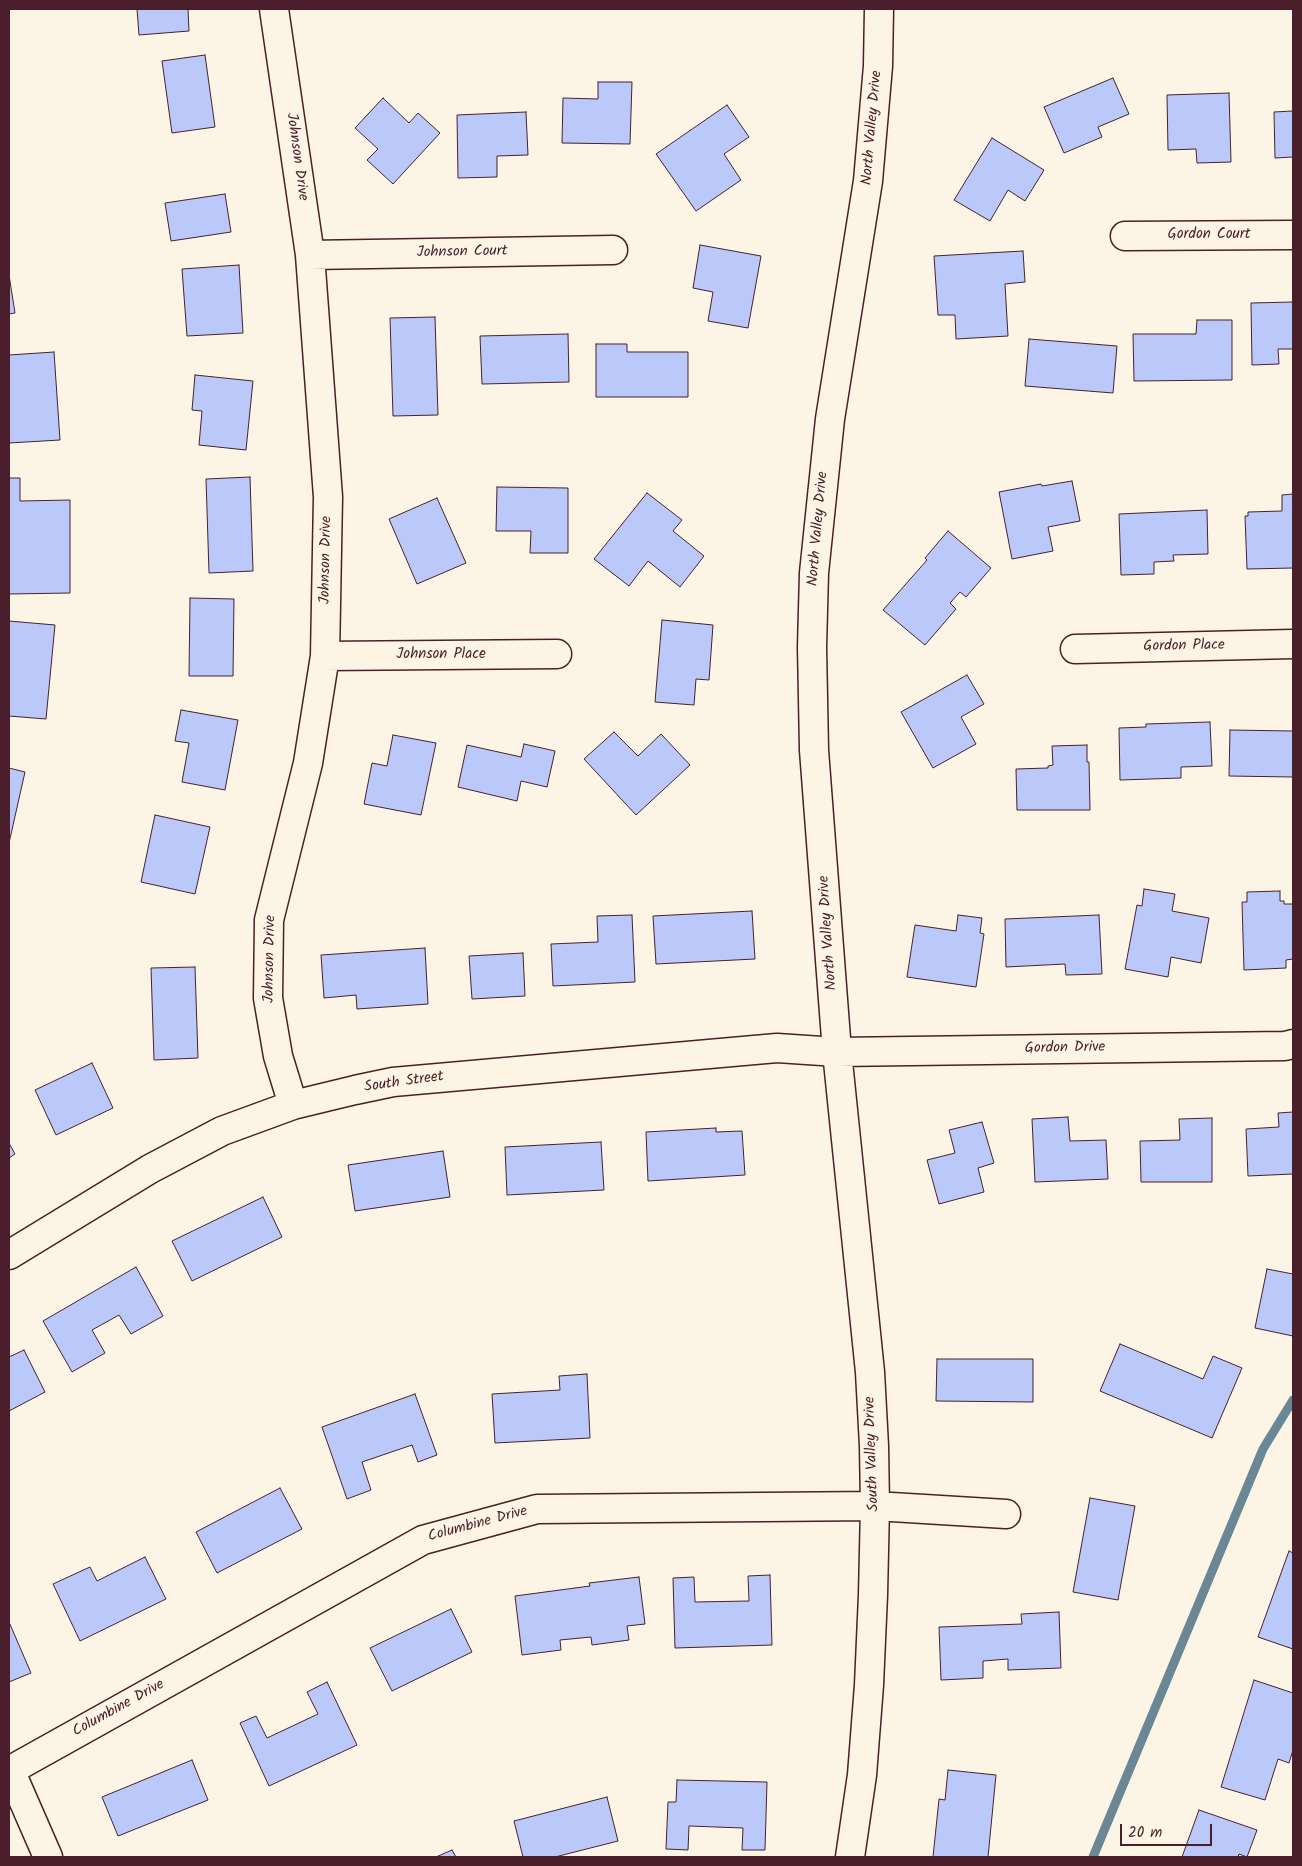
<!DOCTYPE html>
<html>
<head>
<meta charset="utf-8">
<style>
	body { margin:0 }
	#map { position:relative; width:1302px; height:1866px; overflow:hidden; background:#fcf5e5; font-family:Kalam,sans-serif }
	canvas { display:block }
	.frame { position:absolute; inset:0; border:10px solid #4a1f2b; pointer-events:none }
	.scale { position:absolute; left:1120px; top:1824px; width:92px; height:22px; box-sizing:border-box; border:2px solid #4a1f2b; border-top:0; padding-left:6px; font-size:15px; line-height:18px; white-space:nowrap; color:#4a1f2b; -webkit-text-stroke:4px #fcf5e5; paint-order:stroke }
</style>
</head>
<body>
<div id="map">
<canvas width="1302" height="1866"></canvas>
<div class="frame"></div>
<div class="scale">20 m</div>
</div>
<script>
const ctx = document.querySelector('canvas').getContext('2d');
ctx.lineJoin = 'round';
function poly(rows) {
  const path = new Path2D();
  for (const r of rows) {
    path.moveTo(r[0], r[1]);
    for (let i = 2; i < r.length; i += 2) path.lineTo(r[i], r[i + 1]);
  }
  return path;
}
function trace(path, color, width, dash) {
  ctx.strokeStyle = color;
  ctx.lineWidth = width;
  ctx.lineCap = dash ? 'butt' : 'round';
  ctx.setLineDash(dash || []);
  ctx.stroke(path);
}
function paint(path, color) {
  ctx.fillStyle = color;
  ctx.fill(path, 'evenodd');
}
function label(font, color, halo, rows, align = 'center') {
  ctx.font = font + ' Kalam,sans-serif';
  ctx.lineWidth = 4.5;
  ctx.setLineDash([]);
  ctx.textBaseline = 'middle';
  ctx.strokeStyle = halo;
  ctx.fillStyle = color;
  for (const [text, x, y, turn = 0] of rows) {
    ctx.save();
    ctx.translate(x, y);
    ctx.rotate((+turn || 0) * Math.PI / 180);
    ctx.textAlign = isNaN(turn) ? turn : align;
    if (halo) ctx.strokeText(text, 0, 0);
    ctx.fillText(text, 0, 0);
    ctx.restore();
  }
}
const stream = poly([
	[1093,1857,1263,1449,1293,1400]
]);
const building = poly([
	[137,9,188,9,189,31,139,35,137,9],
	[205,55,215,127,172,133,162,61,205,55],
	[1113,78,1129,114,1098,127,1102,137,1064,153,1044,107,1113,78],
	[598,82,632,82,630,144,562,143,563,98,598,99,598,82],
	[1229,93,1231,162,1197,163,1196,149,1168,150,1167,95,1229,93],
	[383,98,409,123,418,113,440,133,393,184,367,160,378,149,355,128,383,98],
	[727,105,749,137,724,154,741,180,696,211,656,154,727,105],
	[1293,111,1293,157,1275,158,1274,112,1293,111],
	[526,112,528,155,497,156,497,177,458,178,457,115,526,112],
	[992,138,1044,170,1025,201,1008,190,990,221,954,200,992,138],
	[225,194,231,232,171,241,165,203,225,194],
	[700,245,761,256,748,328,708,321,713,292,693,288,700,245],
	[1023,251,1025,282,1005,284,1008,336,956,339,955,315,938,315,934,256,1023,251],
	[239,265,243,333,187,336,182,269,239,265],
	[9,275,15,313,9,314,9,275],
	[1293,302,1293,349,1278,349,1279,364,1252,365,1251,303,1293,302],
	[435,317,438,415,393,416,390,318,435,317],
	[1197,320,1232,320,1232,380,1134,381,1133,334,1196,334,1197,320],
	[568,334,569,382,482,384,480,336,568,334],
	[1029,339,1117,346,1113,393,1025,386,1029,339],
	[596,344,627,344,627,352,688,352,688,397,596,397,596,344],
	[54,352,60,440,9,443,9,355,54,352],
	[195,375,253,381,246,450,199,445,202,411,192,410,195,375],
	[250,477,253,571,209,573,206,479,250,477],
	[9,478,20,478,20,501,70,500,70,593,9,594,9,478],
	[1072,481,1080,521,1048,527,1053,551,1012,559,999,492,1041,484,1042,486,1072,481],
	[497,487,568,488,568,553,530,553,531,531,496,531,497,487],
	[647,493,682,520,673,531,704,556,680,587,648,561,629,586,594,559,647,493],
	[1293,494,1293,568,1247,569,1245,516,1248,516,1248,512,1282,511,1282,495,1293,494],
	[437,498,466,563,417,584,389,519,437,498],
	[1207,510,1208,554,1173,555,1174,561,1154,562,1154,574,1121,575,1119,514,1207,510],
	[948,531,991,568,966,597,960,592,950,603,956,609,925,645,883,610,927,560,925,558,948,531],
	[190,598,234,599,233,676,189,676,190,598],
	[662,620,713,625,709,680,696,679,694,705,655,702,662,620],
	[9,621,55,625,46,719,9,716,9,621],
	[967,675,984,704,961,717,976,744,933,768,901,712,967,675],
	[181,710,238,720,225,790,182,782,189,743,175,741,181,710],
	[1210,722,1212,766,1181,767,1181,778,1120,780,1119,728,1146,727,1146,724,1210,722],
	[1230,730,1293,731,1293,777,1229,776,1230,730],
	[614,732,638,756,661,734,690,765,636,815,584,759,614,732],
	[393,735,436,743,421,815,364,804,372,763,387,766,393,735],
	[524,744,555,751,547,787,521,781,517,801,458,787,467,745,521,757,524,744],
	[1087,745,1087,762,1089,762,1090,810,1017,810,1016,769,1048,768,1048,766,1053,765,1052,746,1087,745],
	[9,768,25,772,9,843,9,768],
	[155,815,210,827,195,894,141,882,155,815],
	[1144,889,1175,894,1172,911,1209,918,1201,963,1171,957,1168,977,1125,969,1137,905,1142,906,1144,889],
	[1280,891,1280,901,1284,901,1284,904,1293,904,1293,959,1286,960,1286,968,1244,970,1242,902,1247,902,1247,892,1280,891],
	[752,911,755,959,656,964,653,916,752,911],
	[632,915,635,982,553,986,551,944,598,942,597,916,632,915],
	[958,915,982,918,980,933,984,934,976,987,907,977,915,925,956,931,958,915],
	[1099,915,1102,974,1066,975,1065,964,1006,967,1005,919,1099,915],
	[425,948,428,1004,357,1009,356,995,324,998,321,955,425,948],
	[523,953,525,996,472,999,469,956,523,953],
	[195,967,198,1058,154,1060,151,968,195,967],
	[92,1063,113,1108,56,1135,35,1090,92,1063],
	[1293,1112,1293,1174,1248,1176,1246,1129,1279,1127,1278,1113,1293,1112],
	[1068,1117,1070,1141,1106,1140,1108,1179,1035,1182,1032,1119,1068,1117],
	[1212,1118,1212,1182,1141,1182,1140,1141,1180,1140,1179,1119,1212,1118],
	[982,1122,994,1163,978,1168,984,1192,939,1204,927,1160,955,1153,949,1130,982,1122],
	[716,1128,716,1132,742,1131,745,1175,648,1181,646,1132,716,1128],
	[601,1142,604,1190,507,1195,505,1147,601,1142],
	[9,1143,15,1154,9,1158,9,1143],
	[443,1151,450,1197,355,1211,348,1165,443,1151],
	[263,1197,282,1237,192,1281,172,1241,263,1197],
	[136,1267,163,1316,131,1334,119,1315,92,1330,105,1353,72,1372,43,1321,136,1267],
	[1267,1269,1293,1274,1293,1336,1255,1328,1267,1269],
	[1120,1344,1203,1379,1213,1356,1242,1368,1212,1438,1100,1391,1120,1344],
	[24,1350,45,1392,9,1411,9,1357,24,1350],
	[937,1359,1033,1359,1033,1402,936,1401,937,1359],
	[587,1374,590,1438,495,1443,492,1394,560,1390,559,1376,587,1374],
	[415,1394,437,1455,418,1462,412,1445,362,1462,371,1490,347,1499,322,1427,415,1394],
	[280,1488,302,1529,217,1573,196,1532,280,1488],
	[1090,1498,1135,1506,1118,1600,1073,1592,1090,1498],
	[1289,1551,1293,1553,1293,1649,1258,1637,1289,1551],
	[145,1557,166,1599,80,1641,53,1584,90,1567,97,1581,145,1557],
	[770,1575,772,1645,675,1648,673,1578,694,1577,695,1602,749,1601,748,1576,770,1575],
	[639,1577,645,1624,627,1626,629,1640,592,1645,591,1637,560,1640,561,1650,522,1655,515,1596,590,1586,589,1583,639,1577],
	[451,1609,472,1652,392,1691,370,1648,451,1609],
	[1059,1612,1061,1668,1008,1670,1008,1659,983,1661,983,1678,941,1680,939,1627,1022,1624,1021,1614,1059,1612],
	[9,1622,31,1673,9,1682,9,1622],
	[1254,1680,1293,1693,1293,1750,1289,1763,1278,1759,1265,1800,1221,1787,1254,1680],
	[327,1682,357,1745,269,1786,240,1723,256,1716,267,1738,318,1714,307,1692,327,1682],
	[192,1760,208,1800,118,1836,102,1797,192,1760],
	[948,1770,996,1775,988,1857,933,1857,939,1799,945,1800,948,1770],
	[677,1780,767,1782,765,1850,742,1850,743,1828,689,1826,688,1850,666,1849,668,1802,676,1802,677,1780],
	[607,1797,618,1841,555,1857,523,1857,514,1821,607,1797],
	[1199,1810,1257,1830,1247,1857,1239,1854,1238,1857,1182,1857,1199,1810],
	[452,1850,456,1857,436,1857,452,1850]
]);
const minor = poly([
	[274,9,310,255,328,497,325,656,308,763,269,920,268,998,278,1056,293,1105],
	[1125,236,1293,235],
	[310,255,613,250],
	[1075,649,1293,644],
	[325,656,557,654],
	[9,1255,150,1169,222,1131,293,1105,355,1090,393,1082,777,1048,837,1052,1285,1046,1293,1044],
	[10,1770,48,1857],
	[9,1771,423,1540,537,1509,875,1506,1006,1514],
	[850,1857,862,1775,869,1685,873,1595,875,1506,874,1446,870,1372,837,1052,814,750,812,647,814,573,830,419,868,181,878,66,879,9]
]);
const streetNames = [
	["North Valley Drive",873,128,-85],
	["Johnson Drive",296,157,82],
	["Gordon Court",1209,235],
	["Johnson Court",462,253,-1],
	["North Valley Drive",819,529,-85],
	["Johnson Drive",327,560,-89],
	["Gordon Place",1184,647,-1],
	["Johnson Place",441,655],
	["North Valley Drive",829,933,-94],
	["Johnson Drive",271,959,-89],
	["Gordon Drive",1065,1049,-1],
	["South Street",404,1083,-8],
	["South Valley Drive",873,1454,-92],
	["Columbine Drive",478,1525,-15],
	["Columbine Drive",119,1709,-29]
];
trace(stream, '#698795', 9);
paint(building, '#bbc9fa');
trace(building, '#4a1f2b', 1);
trace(minor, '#4a1f2b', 31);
trace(minor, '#fcf5e5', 28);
label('15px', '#4a1f2b', '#fcf5e5', streetNames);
</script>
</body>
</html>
